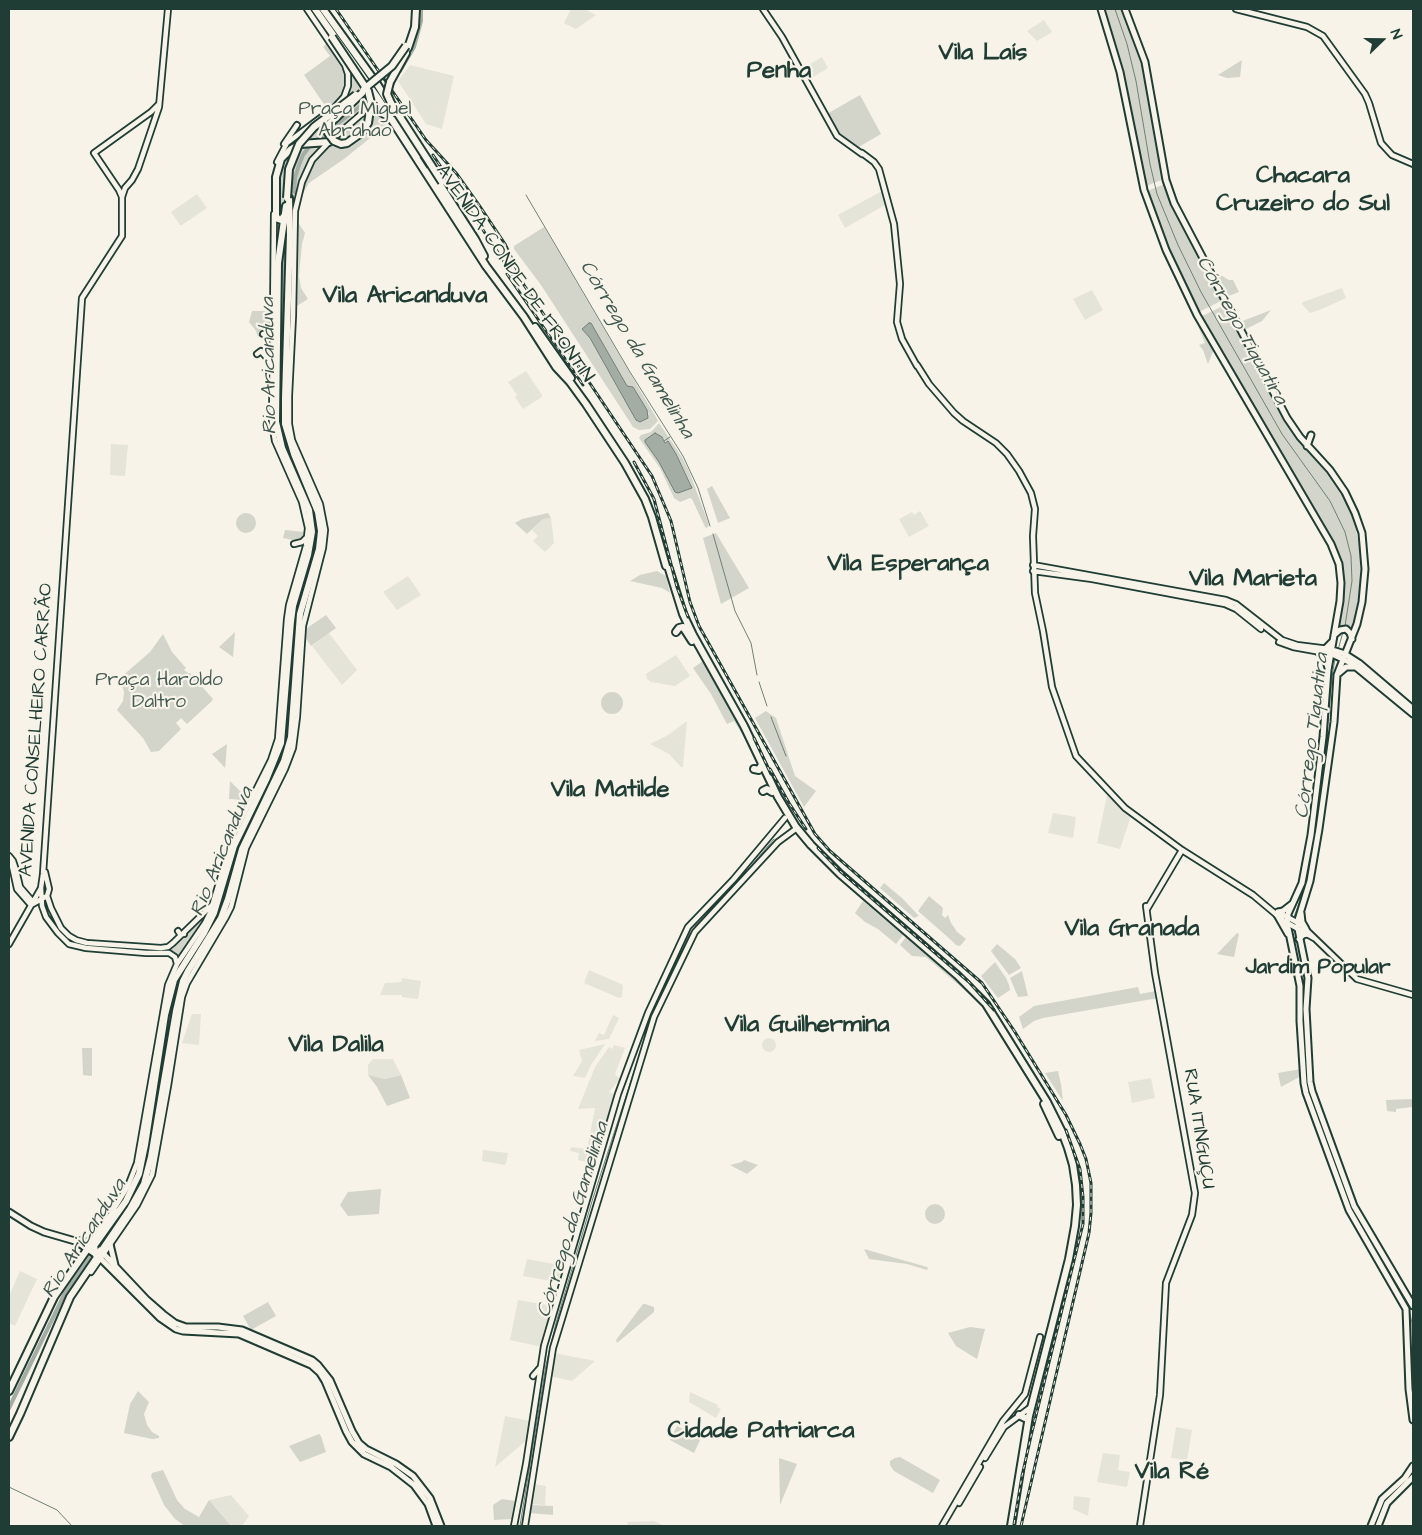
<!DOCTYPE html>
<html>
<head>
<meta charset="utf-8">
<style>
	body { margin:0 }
	#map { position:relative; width:1422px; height:1535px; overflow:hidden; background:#f7f3e8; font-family:"Architects Daughter",sans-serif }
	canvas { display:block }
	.frame { position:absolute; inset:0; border:10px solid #1f3d34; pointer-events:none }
	.north { position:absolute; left:1357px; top:15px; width:50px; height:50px; -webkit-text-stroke:4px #f7f3e8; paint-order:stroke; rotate:68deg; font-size:14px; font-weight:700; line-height:20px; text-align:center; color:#1f3d34 }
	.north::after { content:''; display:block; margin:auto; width:18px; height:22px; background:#1f3d34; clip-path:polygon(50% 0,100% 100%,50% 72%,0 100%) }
</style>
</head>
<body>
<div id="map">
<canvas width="1422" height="1535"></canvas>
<div class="frame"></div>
<div class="north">N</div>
</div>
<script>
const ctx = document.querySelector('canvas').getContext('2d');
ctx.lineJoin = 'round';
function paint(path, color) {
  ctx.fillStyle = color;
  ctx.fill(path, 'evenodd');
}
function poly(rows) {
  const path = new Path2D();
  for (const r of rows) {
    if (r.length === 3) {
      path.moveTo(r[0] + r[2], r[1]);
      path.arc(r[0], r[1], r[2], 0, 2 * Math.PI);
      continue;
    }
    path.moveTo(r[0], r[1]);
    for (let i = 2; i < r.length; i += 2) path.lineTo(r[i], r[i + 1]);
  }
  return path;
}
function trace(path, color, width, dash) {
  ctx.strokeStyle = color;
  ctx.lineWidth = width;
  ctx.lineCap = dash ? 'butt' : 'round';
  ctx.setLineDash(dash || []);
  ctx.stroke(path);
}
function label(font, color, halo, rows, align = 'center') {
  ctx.font = font + ' "Architects Daughter",sans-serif';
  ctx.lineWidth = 4.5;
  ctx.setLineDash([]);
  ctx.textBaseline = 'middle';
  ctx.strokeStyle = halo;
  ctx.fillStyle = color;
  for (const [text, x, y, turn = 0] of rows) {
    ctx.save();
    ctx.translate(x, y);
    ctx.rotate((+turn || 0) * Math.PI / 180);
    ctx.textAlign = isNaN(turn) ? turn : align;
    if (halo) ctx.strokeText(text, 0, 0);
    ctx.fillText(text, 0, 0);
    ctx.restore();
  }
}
const built = poly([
	[571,9,585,9,596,15,576,29,564,23],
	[1044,20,1052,32,1037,41,1027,31],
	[822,57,828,68,808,80,802,69],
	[410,65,454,76,442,129,426,124,398,81],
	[882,191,885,205,845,228,838,215],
	[197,194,207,208,182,225,180,225,171,212],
	[1342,288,1346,298,1322,309,1310,313,1302,304,1303,302],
	[1092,290,1103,310,1085,320,1073,299],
	[526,371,542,395,542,397,523,409,515,397,517,395,508,382],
	[111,444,128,445,125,476,110,475],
	[920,511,929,526,909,537,899,519,912,512,914,515],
	[551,518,554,543,545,552,533,541,538,536,532,530,543,519],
	[408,576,421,595,397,610,383,592],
	[329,633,357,670,342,685,312,646],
	[676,655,690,676,675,686,651,682,647,679,646,674],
	[687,721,683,767,681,767,669,754,650,744,668,735],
	[1107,795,1131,816,1120,849,1097,843],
	[1053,813,1076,817,1073,838,1048,833],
	[589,970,623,985,622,997,619,998,584,983],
	[402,978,421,981,418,999,402,997,402,995,380,995,385,983,401,982],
	[192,1014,201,1014,199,1045,182,1043],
	[613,1015,619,1018,609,1039,595,1041,599,1033,604,1035],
	[769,1045,7],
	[605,1044,591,1065,585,1078,573,1076,582,1061,579,1050],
	[614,1045,625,1048,615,1074,620,1079,609,1092,616,1095,596,1158,593,1158,593,1163,578,1160,579,1153,570,1151,571,1147,587,1149,595,1108,578,1109,595,1067,609,1047,612,1049],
	[373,1059,393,1059,401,1075,385,1079,368,1075,368,1065],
	[1151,1078,1155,1098,1132,1103,1128,1082],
	[483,1150,508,1153,506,1163,505,1165,482,1161],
	[562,1257,568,1258,561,1283,523,1276,527,1259,560,1265],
	[20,1271,37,1279,15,1326,9,1323,9,1296],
	[518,1300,554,1306,542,1347,510,1340],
	[554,1353,595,1361,572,1381,550,1376],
	[690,1392,718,1405,717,1407,721,1409,716,1418,689,1402],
	[505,1416,530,1421,527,1440,495,1467],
	[1176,1427,1192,1430,1187,1460,1171,1458],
	[1103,1453,1120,1455,1118,1470,1130,1472,1127,1487,1097,1482],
	[533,1484,546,1486,545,1505,530,1504],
	[231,1495,249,1516,242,1526,231,1526,209,1500],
	[1074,1496,1090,1498,1088,1516,1073,1509],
	[654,1521,665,1526,627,1526,628,1522]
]);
const green = poly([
	[1103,9,1123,9,1143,61,1164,179,1146,186],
	[331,38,377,109,389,123,344,159,309,183,301,197,296,210,295,231,288,195,289,177,297,150,344,99,349,72],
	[325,40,344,67,346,74,346,90,340,101,328,110,304,75,330,56,323,47,326,44],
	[1242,60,1240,77,1227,78,1218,75],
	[860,95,881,134,857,148,838,133,827,114],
	[294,148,287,175,284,213,281,219,277,215,278,181,280,164],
	[1165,184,1180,221,1223,300,1199,312,1179,273,1162,235,1147,191],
	[297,221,305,233,302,244,299,276,301,288,308,299,295,307],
	[544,227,657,419,658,421,650,429,639,430,633,427,541,285,514,249,514,246],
	[591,323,627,386,633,387,649,414,636,420,590,338,582,329],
	[1212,270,1229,280,1233,280,1239,292,1226,297],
	[1225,305,1286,420,1300,442,1337,485,1346,500,1353,516,1361,554,1362,577,1352,632,1347,627,1339,627,1344,584,1341,564,1335,546,1202,316],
	[1271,310,1262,321,1244,330,1240,322],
	[252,311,271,311,271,325,258,337,256,331,249,322],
	[1195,319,1197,320,1214,349,1208,364,1203,350,1199,345,1205,343],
	[659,423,682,457,689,471,709,525,707,528,705,527,692,499,690,498,680,502,674,498,660,468,639,438,641,435,651,432],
	[662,437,676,454,692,486,659,462,645,442],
	[712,486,730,518,718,523,707,489],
	[548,513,551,518,543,519,527,534,515,523,522,519],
	[246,523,10],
	[285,530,305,532,305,535,298,541,283,538],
	[716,533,749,588,721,604,703,538],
	[657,571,666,576,670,593,662,588,630,581,640,575],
	[326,615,336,628,311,646,304,636,304,630],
	[235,632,233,657,219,647],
	[163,634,172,652,186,668,184,670,188,673,190,673,213,699,212,701,187,724,181,718,176,723,181,729,159,751,151,752,143,738,117,710,123,701,124,692,120,678,150,652],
	[703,661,737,720,751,749,734,721,727,724,711,694,693,668],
	[612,703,11],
	[766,711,776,718,795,776,816,791,804,807,755,718],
	[227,744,226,758,225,768,212,754],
	[230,781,244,795,245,797,243,800,229,799],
	[884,883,902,898,919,916,914,918,880,888],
	[929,896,943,908,942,915,945,918,948,915,951,923,956,930,956,931,966,939,960,946,956,945,951,940,918,911],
	[45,900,60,928,76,942,141,949,138,951,84,946,73,944,63,936,48,918,43,904],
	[863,901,903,935,896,944,878,929,865,922,855,913],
	[205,915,178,957,170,950,183,939],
	[1237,933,1239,934,1234,957,1217,954],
	[906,937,929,956,973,996,969,994,926,957,912,956,900,945],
	[997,944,1015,959,1021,968,1009,975,991,951],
	[995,962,1006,978,1009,985,1010,990,998,998,981,976],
	[1022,971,1028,996,1018,997,1010,978],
	[1138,987,1140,994,1156,991,1158,998,1043,1018,1034,1021,1023,1029,1019,1017,1034,1006],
	[82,1048,92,1048,92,1076,83,1075],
	[1301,1069,1301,1076,1281,1087,1278,1073],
	[1058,1071,1061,1084,1063,1101,1045,1073],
	[368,1075,385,1079,401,1075,410,1098,387,1106,377,1087],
	[1413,1099,1413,1110,1412,1107,1396,1109,1396,1112,1387,1111,1386,1100],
	[744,1160,758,1165,747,1174,730,1165,742,1162],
	[381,1189,379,1214,348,1216,340,1205,348,1192],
	[935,1214,10],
	[864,1249,927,1267,928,1268,927,1270,907,1264,869,1259],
	[1400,1288,1411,1311,1413,1332,1413,1380,1411,1376,1409,1316,1397,1290],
	[268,1302,276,1316,251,1330,243,1316],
	[643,1304,645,1304,654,1307,654,1312,617,1343,616,1340],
	[970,1327,985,1329,977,1359,956,1346,948,1333],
	[138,1391,149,1402,144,1414,147,1425,152,1432,159,1436,159,1438,152,1439,124,1433,130,1404],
	[677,1426,701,1438,694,1453,670,1440],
	[319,1434,321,1436,326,1452,300,1462,289,1446],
	[900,1457,940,1480,933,1493,894,1471,890,1465,890,1461,895,1458],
	[779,1458,797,1464,780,1505],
	[163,1470,177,1500,185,1509,199,1517,209,1500,231,1526,185,1526,175,1519,164,1505,151,1476,152,1473],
	[502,1499,515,1501,512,1519,494,1520,493,1505],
	[531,1505,553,1506,553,1515,529,1513]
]);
const water = poly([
	[589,323,591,323,627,386,633,387,647,410,648,418,640,422,636,420,590,338,582,329,589,323],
	[655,433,662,437,665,443,668,441,676,454,692,488,678,493,675,492,659,462,645,442,645,440,655,433]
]);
const stream = poly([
	[1115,9,1127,44,1136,81,1150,164,1157,194,1178,245,1201,292,1282,434,1330,501,1345,532,1351,556,1352,581,1345,626],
	[526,195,630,372,683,456,698,488,710,526],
	[664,441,670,437],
	[713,534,735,611,751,643,757,675],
	[1338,650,1343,632],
	[759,682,767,706],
	[771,717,786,756],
	[1317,823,1321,776,1327,734,1332,676,1335,659],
	[1294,917,1305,887,1311,862],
	[695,926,745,873,774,839],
	[1292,929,1294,945,1304,989,1304,1024],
	[1307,1070,1307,1082,1311,1096,1334,1159],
	[1335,1163,1351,1206,1408,1306,1412,1323,1413,1346],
	[1408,1478,1413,1471],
	[9,1487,57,1510,72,1526],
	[1382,1505,1404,1483],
	[520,1526,546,1365,556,1323,593,1198,652,1016,690,933]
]);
const river = poly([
	[400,71,414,47,421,21,421,9],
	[319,138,362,105],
	[294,192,295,178,299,165,303,155,309,147],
	[251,818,278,765,284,746,295,621,299,598,312,560,315,540,314,520,309,498,282,434,280,412,284,242],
	[200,944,219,913,234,856,245,831],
	[9,1408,65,1293,123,1211,137,1189,145,1169,174,994,181,973]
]);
const secondary = poly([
	[763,9,782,37,837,136,862,154],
	[1236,9,1307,27,1323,36,1365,94,1369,103,1381,143,1392,155,1413,164],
	[284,144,297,125],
	[862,153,874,162,879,169,894,224,900,284,897,322,902,339,917,366],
	[277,162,287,143,335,107,344,97,348,86,348,74,345,65,307,9],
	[122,197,119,190,94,153,151,112,159,104],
	[263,334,269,336,273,341],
	[257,354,261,351,272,364],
	[917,365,929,384,954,413,963,421,996,443,1007,454,1019,471,1031,493,1035,509,1033,536,1035,593,1043,631,1052,687,1076,756,1125,808,1182,850,1253,895,1284,921,1314,938],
	[294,544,302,542,307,537],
	[1033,565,1226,600,1236,604,1282,640,1297,645,1329,649],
	[1033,571,1092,579,1225,604,1236,609,1261,629],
	[1279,642,1293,647,1332,654],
	[9,856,13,861,16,870,20,887,33,902],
	[9,860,12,866,17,889,31,905],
	[41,888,42,906,46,917,58,933,69,944,86,948,146,953,169,953,175,957,177,964],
	[47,896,51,908,61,928,69,936,76,940,87,943,161,948,168,947,173,943,212,905],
	[31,905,47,896,49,889,45,872],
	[1147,909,1182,850],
	[1278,912,1300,924,1357,979,1413,995],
	[178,931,180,934,184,934],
	[9,944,41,888,43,874,82,298,122,236,122,197,125,188,132,180,138,169,159,107,168,9],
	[112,1212,128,1186,137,1163,168,985,177,964,205,923,210,913,233,836,271,760,278,739,287,619,289,605,306,546,308,528,302,502,275,441,272,423,274,214],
	[91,1272,137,1205,152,1175,168,1086,182,997,187,983,226,917,231,907,246,848,285,769,293,748,297,717,303,626,323,548,325,530,320,504,292,440,289,424,289,396,293,316,295,211,302,182,312,160,329,142,366,110],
	[533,1376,540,1368],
	[985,1458,1004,1427,1031,1407],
	[959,1503,980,1467],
	[514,1526,526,1464,544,1346,618,1094,648,1013,688,927,733,880,785,818],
	[525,1526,553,1348,654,1017,695,932,778,842,797,828],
	[942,1526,1003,1421,1025,1394,1040,1337],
	[1140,1526,1160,1395,1166,1283,1192,1215,1195,1193,1155,973,1146,906]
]);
const primary = poly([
	[1101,9,1120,72,1144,190,1166,250,1197,315,1331,544,1339,564,1341,583,1340,601,1328,670,1323,737,1311,835,1302,883,1288,914,1287,923,1300,986,1300,1021,1304,1083,1306,1093,1349,1210,1406,1309,1409,1389,1413,1420],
	[1125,9,1145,62,1166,180,1174,203,1287,418,1300,437,1330,470,1345,492,1355,513,1362,533,1365,569,1362,602,1357,624,1337,675,1334,722,1319,829,1310,881,1298,920,1298,929,1308,978,1306,1009,1310,1082,1312,1091,1354,1206,1413,1306],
	[1307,446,1311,435],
	[1334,635,1340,630,1346,629,1350,633,1352,639],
	[1326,648,1333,641],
	[1316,650,1325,658,1328,668],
	[1332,650,1345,654,1359,663,1413,709],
	[1332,654,1351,663,1413,714],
	[1339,673,1346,667,1355,667],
	[1278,912,1283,911,1292,904],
	[1276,913,1288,934],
	[1301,913,1302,922,1306,929],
	[1299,939,1303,935,1307,934],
	[9,1212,31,1226,44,1232,75,1241,83,1241,93,1245],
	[77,1242,98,1256,160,1318,176,1329,183,1331,239,1334,311,1365,320,1373,325,1381,346,1431,352,1442,364,1454,391,1467,414,1485,428,1504,436,1526],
	[110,1244,115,1265],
	[100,1250,147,1300,163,1314,175,1323,186,1327,218,1327,242,1330,312,1360,318,1365,330,1380,352,1431,359,1443,366,1449,396,1464,413,1476,430,1498,441,1526],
	[1371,1526,1382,1499,1405,1478,1413,1466],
	[1378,1526,1387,1503,1413,1477]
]);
const highway = poly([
	[315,9,377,97,486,266,524,317,556,367,570,382,586,404,625,463,645,499,652,517,666,566],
	[323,9,377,84,390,105],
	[408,48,415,27,416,9],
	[390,82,406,53],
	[366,110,374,107,384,114],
	[397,118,420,154],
	[430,169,475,239,484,256],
	[284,216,281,220,278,219,276,216,276,177,281,159,291,149,300,144,329,142],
	[535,327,571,378],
	[669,569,683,614,693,635,744,726,778,797,796,827,811,845,840,874,957,975,986,1004,1047,1102,1062,1132,1068,1148,1073,1165,1076,1185,1077,1205,1075,1226,1069,1259,1029,1416,1011,1526],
	[676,632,679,628,683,627,692,641],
	[754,769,759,770,761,766],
	[763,791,767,789,772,792],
	[1044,1104,1059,1136],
	[96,1255,94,1246,126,1201,139,1174,145,1145,165,1015,174,980,204,933,214,913,234,846,266,780,281,743,291,621,293,606,308,555,312,532,309,510,282,448,276,422,278,263,286,206],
	[9,1391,54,1297,114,1211],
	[1019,1415,1025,1418],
	[9,1437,20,1414,70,1297,130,1209,144,1184,151,1157,176,1011,183,981,188,971,221,918,228,899,242,849,284,761,291,737,300,614,319,549,321,531,318,512,294,454,285,424,285,398,290,234,289,198]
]);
const rail = poly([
	[336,9,426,140,457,174,479,205,505,244,524,285,652,476,671,521,690,602,699,626,815,834,830,851,982,983,1015,1032,1066,1115,1080,1144,1086,1159,1091,1183,1091,1213,1089,1233,1021,1526],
	[433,155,515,278],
	[507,274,583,385],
	[634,462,654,499,677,587,688,617],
	[754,738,771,774],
	[770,769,789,803,806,829],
	[818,848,840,871,969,982,994,1010],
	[1014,1524,1022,1476,1031,1436,1083,1224,1083,1197,1080,1169,1066,1130]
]);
const highwayBridge = poly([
	[332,37,368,91,371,103,368,123,361,133,347,143,341,144,334,141,328,133,329,124,362,93],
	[390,82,387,94,391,103,442,182],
	[364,89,392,66,406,46],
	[287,198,289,169,299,144,314,127,356,95]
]);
const parkNames = [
	["Praça Miguel",355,110],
	["Abrahao",355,132],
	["Praça Haroldo",159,681],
	["Daltro",159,703]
];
const streetNames = [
	["AVENIDA CONDE DE FRONTIN",514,274,55],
	["AVENIDA CONSELHEIRO CARRÃO",37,730,-86],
	["RUA ITINGUÇU",1198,1129,81]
];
const waterNames = [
	["Córrego Tiquatira",1241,331,61],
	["Córrego da Gamelinha",636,350,59],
	["Rio Aricanduva",270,366,-91],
	["Córrego Tiquatira",1313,736,-83],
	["Rio Aricanduva",223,852,-68],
	["Córrego da Gamelinha",574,1220,-73],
	["Rio Aricanduva",85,1239,-57]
];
const quarterNames = [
	["Jardim Popular",1318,969]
];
const districtNames = [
	["Vila Laís",983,54],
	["Penha",779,72],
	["Chacara",1303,177],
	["Cruzeiro do Sul",1303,205],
	["Vila Aricanduva",405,297],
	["Vila Esperança",908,565],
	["Vila Marieta",1253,580],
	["Vila Matilde",610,791],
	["Vila Granada",1132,930],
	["Vila Guilhermina",807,1026],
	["Vila Dalila",336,1046],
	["Cidade Patriarca",761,1432],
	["Vila Ré",1172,1473]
];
paint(built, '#e5e4d9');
paint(green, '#d3d5ca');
paint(water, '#a4ada3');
trace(water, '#6f8077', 1);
trace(stream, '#6f8077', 1);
trace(river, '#a4ada3', 4);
trace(secondary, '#1f3d34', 8);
trace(primary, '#1f3d34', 9);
trace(highway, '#1f3d34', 10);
trace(secondary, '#f7f3e8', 4.5);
trace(primary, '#f7f3e8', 5);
trace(highway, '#f7f3e8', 6);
trace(rail, '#1f3d34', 3);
trace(rail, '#f7f3e8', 1, [4]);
trace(highwayBridge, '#1f3d34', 10, []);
trace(highwayBridge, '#f7f3e8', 6);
label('19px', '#435b52', '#f7f3e8', parkNames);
label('19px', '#1f3d34', '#f7f3e8', streetNames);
label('italic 20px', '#405950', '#f7f3e8', waterNames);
label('bold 21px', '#1f3d34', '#f7f3e8', quarterNames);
label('bold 24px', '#1f3d34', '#f7f3e8', districtNames);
</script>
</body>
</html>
